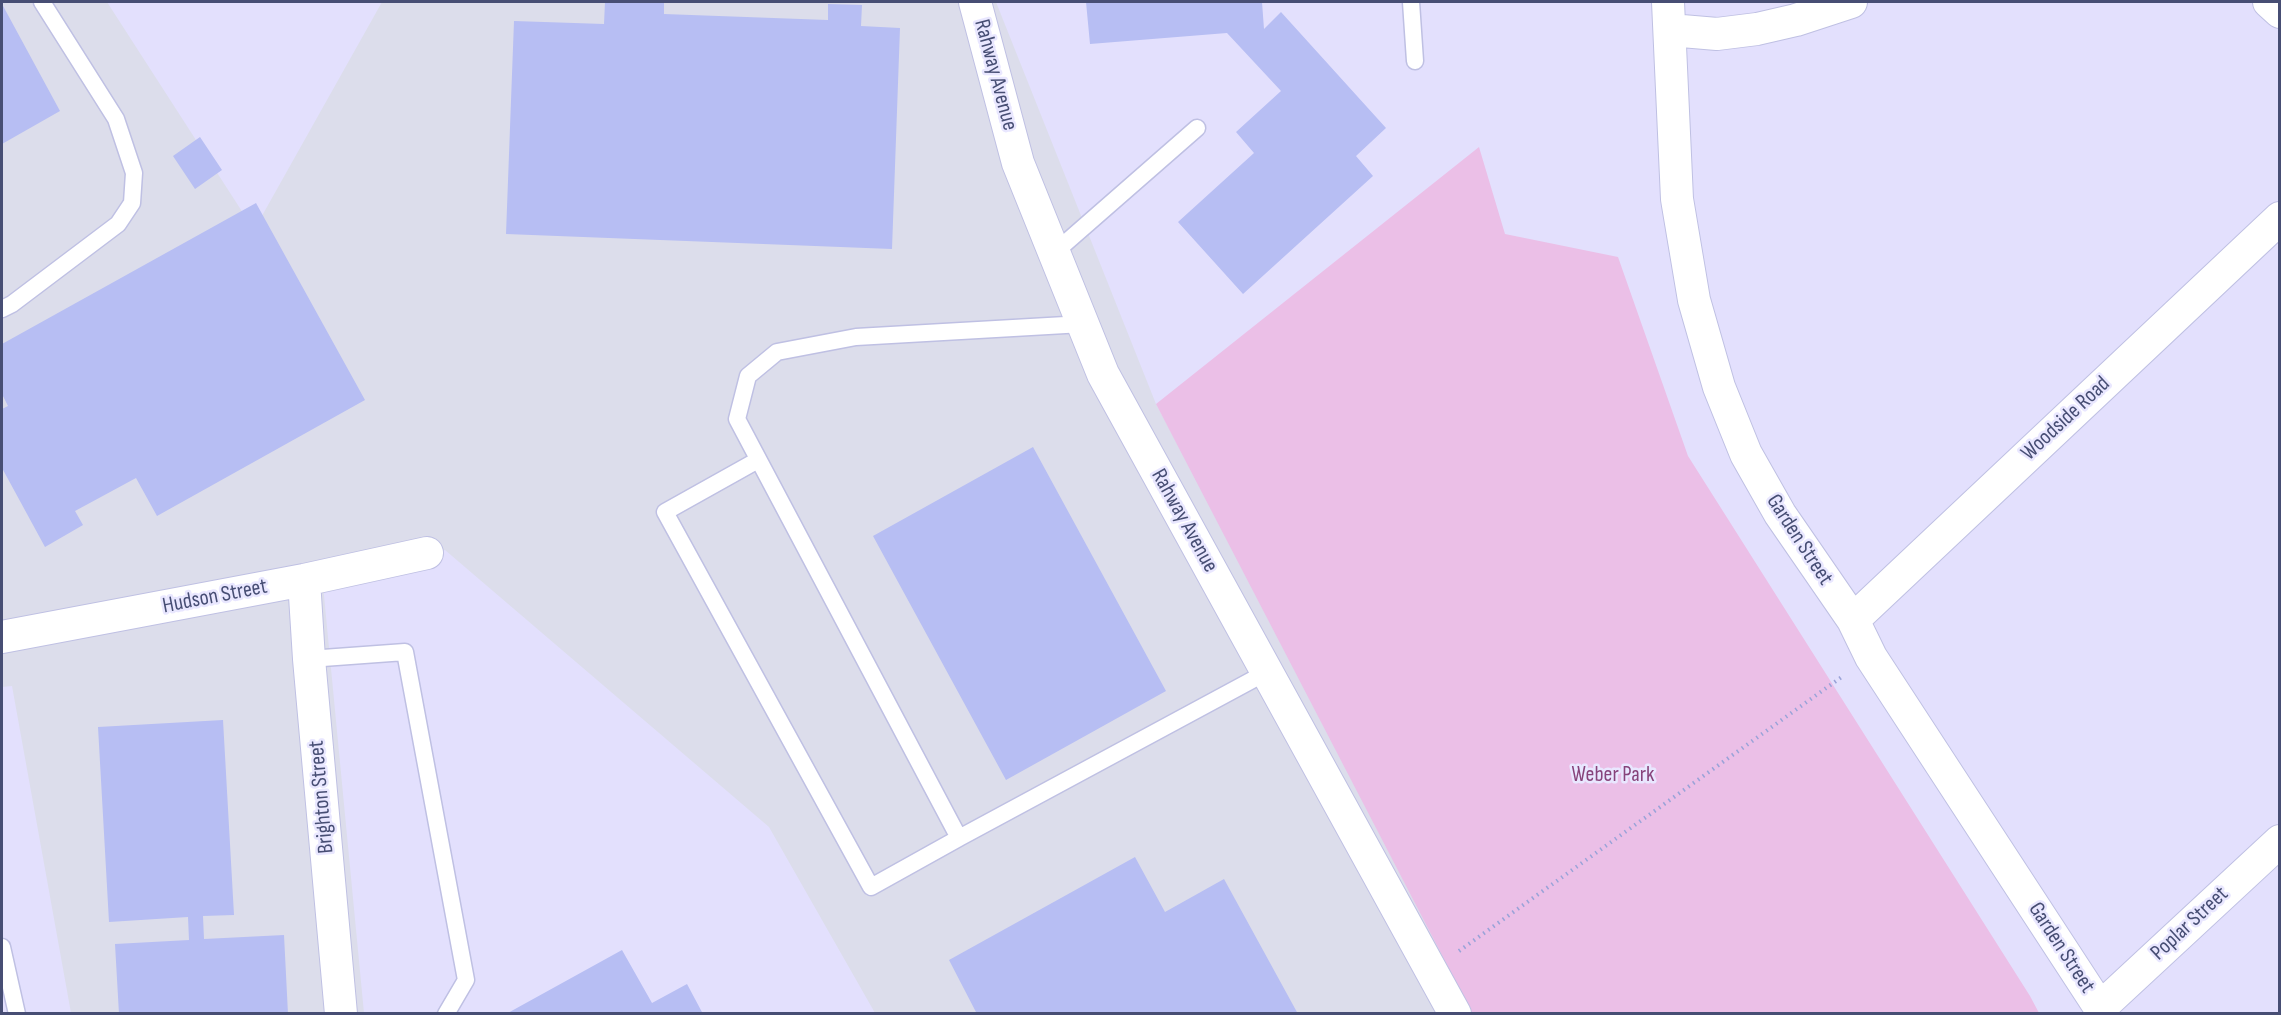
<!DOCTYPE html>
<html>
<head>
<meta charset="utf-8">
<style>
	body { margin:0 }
	#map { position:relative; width:2281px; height:1015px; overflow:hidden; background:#e3e0fd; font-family:"Sofia Sans Condensed",sans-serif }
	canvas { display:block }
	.frame { position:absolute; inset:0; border:3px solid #474e74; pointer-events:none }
</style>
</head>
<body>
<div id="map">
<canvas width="2281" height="1015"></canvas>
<div class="frame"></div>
</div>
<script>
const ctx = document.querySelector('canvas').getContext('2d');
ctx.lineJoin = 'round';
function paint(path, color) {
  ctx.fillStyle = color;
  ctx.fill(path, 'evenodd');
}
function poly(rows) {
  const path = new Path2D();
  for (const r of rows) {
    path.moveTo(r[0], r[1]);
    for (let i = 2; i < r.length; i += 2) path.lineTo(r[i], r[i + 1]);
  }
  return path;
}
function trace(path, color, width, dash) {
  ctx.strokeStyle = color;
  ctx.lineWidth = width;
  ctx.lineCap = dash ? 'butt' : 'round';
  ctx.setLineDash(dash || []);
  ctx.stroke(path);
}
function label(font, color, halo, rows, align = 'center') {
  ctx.font = font + ' "Sofia Sans Condensed",sans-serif';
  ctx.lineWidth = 5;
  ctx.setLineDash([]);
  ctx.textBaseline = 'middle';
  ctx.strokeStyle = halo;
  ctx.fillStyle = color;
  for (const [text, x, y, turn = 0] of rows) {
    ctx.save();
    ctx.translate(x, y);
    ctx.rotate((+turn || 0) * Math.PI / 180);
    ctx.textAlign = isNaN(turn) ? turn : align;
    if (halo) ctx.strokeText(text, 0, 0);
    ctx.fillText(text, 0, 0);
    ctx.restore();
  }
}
const industrial = poly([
	[2,2,107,2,254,230,382,2,996,2,1156,404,1487,1013,875,1013,769,827,445,550,323,585,364,1013,71,1013,12,686,2,687]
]);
const green = poly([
	[1479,147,1505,234,1618,257,1688,456,2030,996,2039,1013,1472,1013,1156,404]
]);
const building = poly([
	[605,2,664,2,664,14,828,20,828,4,862,5,861,26,900,28,892,249,506,234,514,21,604,24],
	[1086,2,1262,2,1264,29,1281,12,1386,128,1356,156,1373,176,1243,294,1178,222,1254,153,1236,132,1281,91,1227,33,1090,44],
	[2,4,60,111,2,144],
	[200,137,222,170,195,189,173,156],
	[256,203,365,400,157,516,136,478,75,511,83,525,45,547,2,468,2,409,8,406,2,394,2,344],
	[1033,447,1166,691,1006,780,873,536],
	[223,720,234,915,203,916,204,939,284,935,288,1014,119,1014,115,944,189,940,188,917,109,922,98,727],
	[1135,857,1165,912,1224,879,1298,1014,977,1014,949,960],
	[622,950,652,1003,687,984,703,1014,506,1014]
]);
const path = poly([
	[1459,951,1843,676]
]);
const service = poly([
	[1411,2,1415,61],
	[1054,253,1197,128],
	[2,309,12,304,118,224,132,203,134,173,116,119,42,2],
	[1083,324,856,337,777,352,748,376,737,419,959,838,1267,672],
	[758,460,665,512,871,887,959,838],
	[309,659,405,652,466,980,446,1014],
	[2,947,17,1014]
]);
const minor = poly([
	[975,2,1018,163,1103,374,1455,1014],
	[1668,2,1677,199,1694,300,1719,387,1746,454,1780,514,1853,620,1871,657,2104,1014],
	[2269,2,2280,12],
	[1670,30,1717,34,1757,29,1796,20,1851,2],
	[304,580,309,659,341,1014],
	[1853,620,2280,218],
	[2,637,304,580,427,553],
	[2100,1008,2280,841]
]);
const streetNames = [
	["Rahway Avenue",995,75,75],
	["Woodside Road",2066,419,-43],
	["Rahway Avenue",1184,521,61],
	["Garden Street",1799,540,57],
	["Hudson Street",215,597,-11],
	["Brighton Street",322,797,-95],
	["Poplar Street",2190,924,-43],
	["Garden Street",2061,948,57]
];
const parkNames = [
	["Weber Park",1613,775]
];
paint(industrial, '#dcddeb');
paint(green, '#ebbfe7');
paint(building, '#b7bef3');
trace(service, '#bfc0e3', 19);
trace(minor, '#bfc0e3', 34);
trace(path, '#9aa3d8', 4, [1.5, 4.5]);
trace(service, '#fff', 16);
trace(minor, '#fff', 32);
label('22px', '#474e74', '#e9e7ff', streetNames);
label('22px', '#87437b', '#e9e7ff', parkNames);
</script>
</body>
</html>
